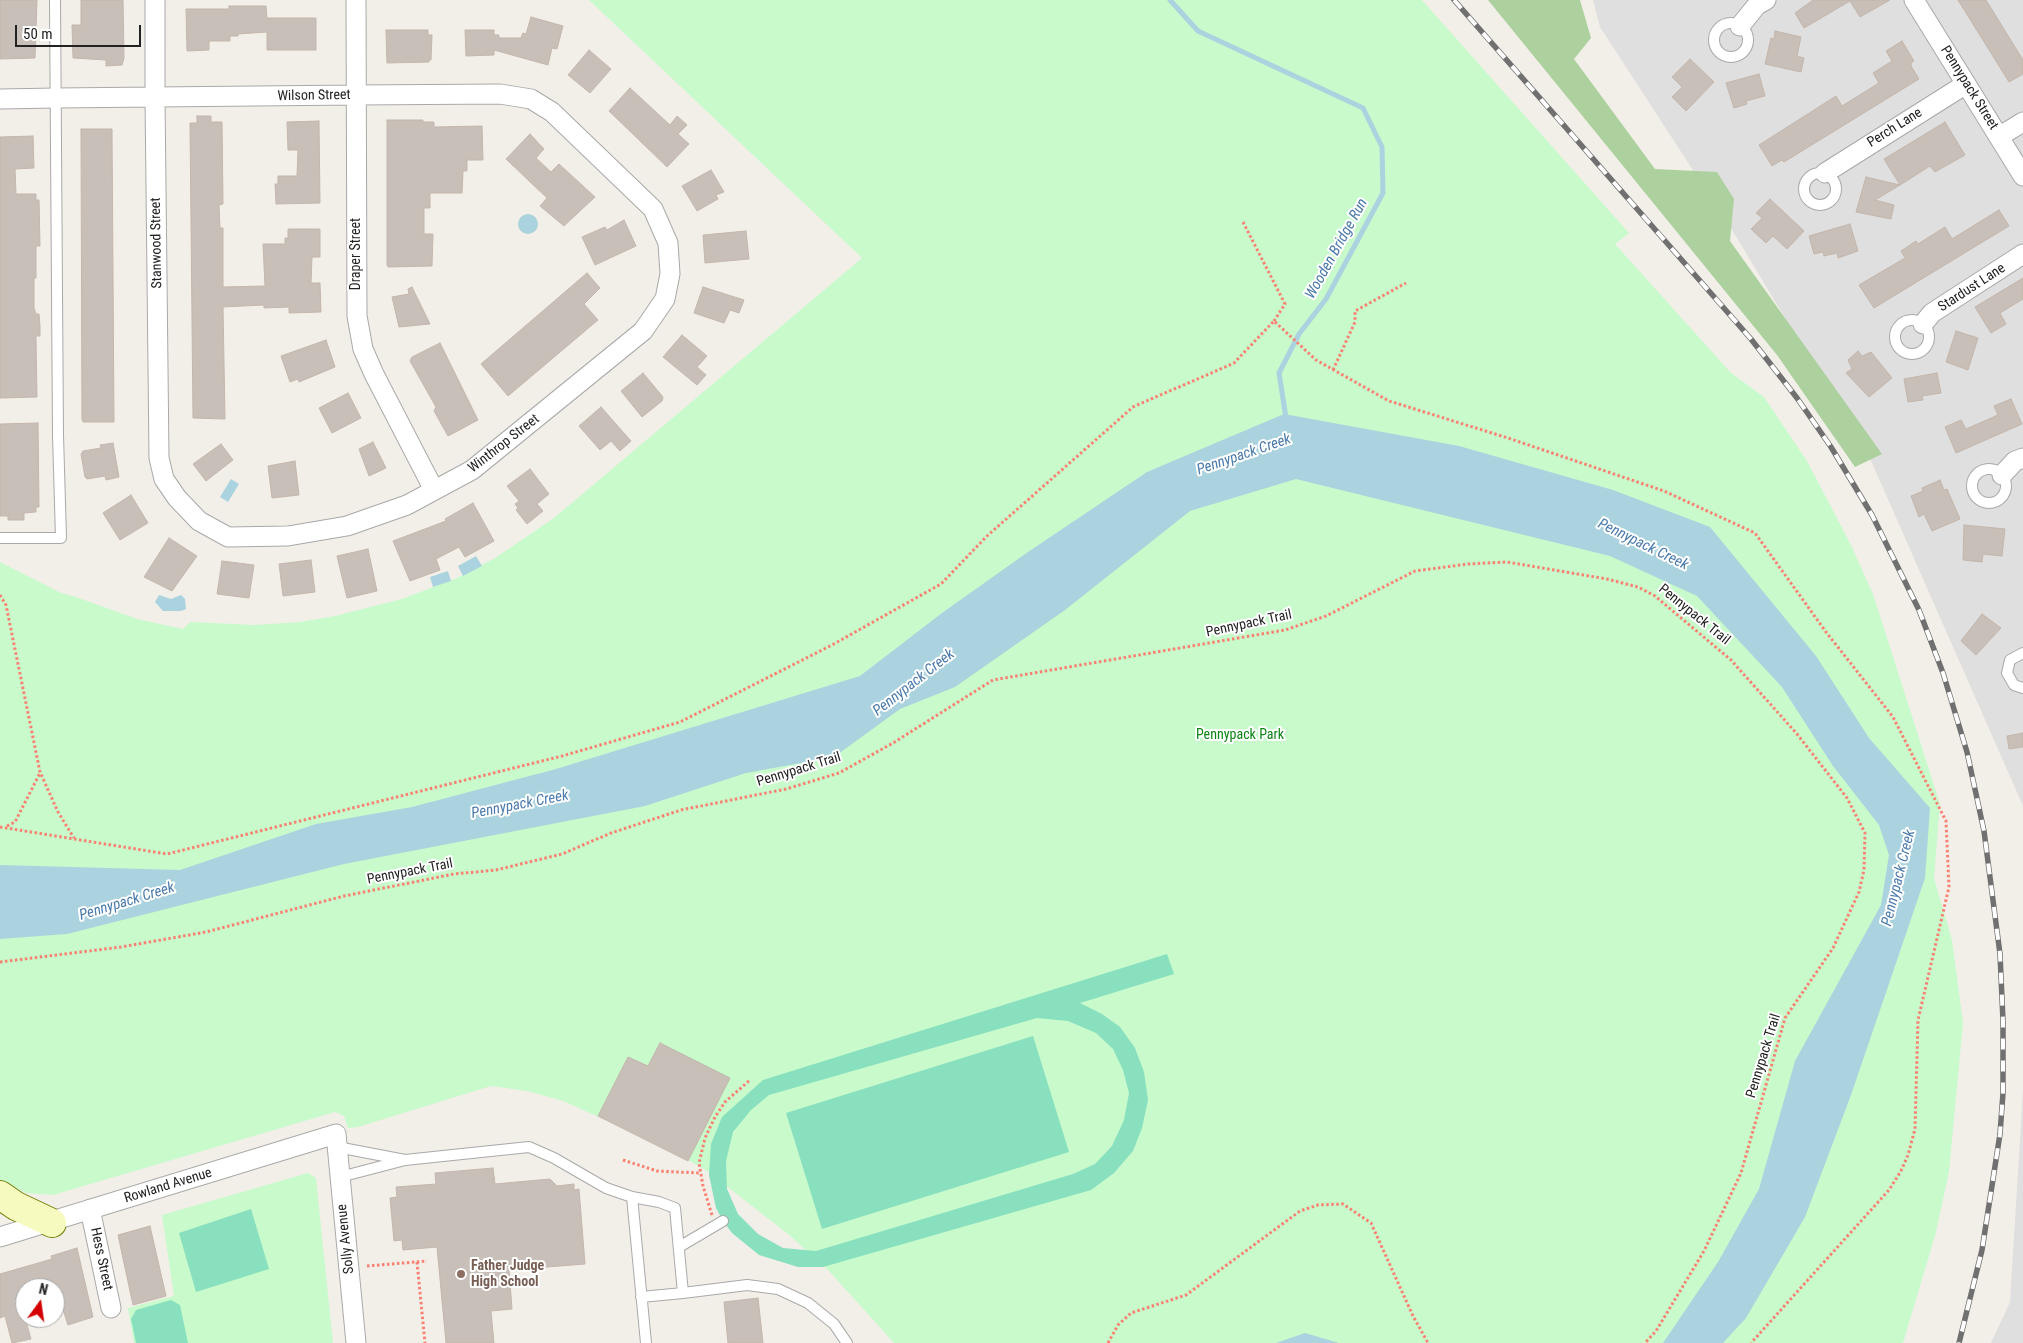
<!DOCTYPE html>
<html>
<head>
<meta charset="utf-8">
<style>
	body { margin:0 }
	#map { position:relative; width:2023px; height:1343px; overflow:hidden; background:#f2efe9; font-family:"Roboto Condensed",sans-serif }
	canvas { display:block }
	.north { position:absolute; left:15px; top:1278px; width:50px; height:50px; box-sizing:border-box; background:#fff; border:1px solid #a7a7a7; border-radius:50%; rotate:14deg; font-size:14px; font-weight:700; line-height:20px; text-align:center; color:#222 }
	.north::after { content:''; display:block; margin:auto; width:18px; height:22px; background:#d40000; clip-path:polygon(50% 0,100% 100%,50% 72%,0 100%) }
	.scale { position:absolute; left:15px; top:25px; width:126px; height:22px; box-sizing:border-box; border:2px solid #222; border-top:0; padding-left:6px; font-size:15px; line-height:18px; white-space:nowrap; color:#222; -webkit-text-stroke:4px #fff; paint-order:stroke }
</style>
</head>
<body>
<div id="map">
<canvas width="2023" height="1343"></canvas>
<div class="north">N</div>
<div class="scale">50 m</div>
</div>
<script>
const ctx = document.querySelector('canvas').getContext('2d');
ctx.lineJoin = 'round';
function paint(path, color) {
  ctx.fillStyle = color;
  ctx.fill(path, 'evenodd');
}
function poly(rows) {
  const path = new Path2D();
  for (const r of rows) {
    if (r.length === 3) {
      path.moveTo(r[0] + r[2], r[1]);
      path.arc(r[0], r[1], r[2], 0, 2 * Math.PI);
      continue;
    }
    path.moveTo(r[0], r[1]);
    for (let i = 2; i < r.length; i += 2) path.lineTo(r[i], r[i + 1]);
  }
  return path;
}
function trace(path, color, width, dash) {
  ctx.strokeStyle = color;
  ctx.lineWidth = width;
  ctx.lineCap = dash ? 'butt' : 'round';
  ctx.setLineDash(dash || []);
  ctx.stroke(path);
}
function label(font, color, halo, rows, align = 'center') {
  ctx.font = font + ' "Roboto Condensed",sans-serif';
  ctx.lineWidth = 4;
  ctx.setLineDash([]);
  ctx.textBaseline = 'middle';
  ctx.strokeStyle = halo;
  ctx.fillStyle = color;
  for (const [text, x, y, turn = 0] of rows) {
    ctx.save();
    ctx.translate(x, y);
    ctx.rotate((+turn || 0) * Math.PI / 180);
    ctx.textAlign = isNaN(turn) ? turn : align;
    if (halo) ctx.strokeText(text, 0, 0);
    ctx.fillText(text, 0, 0);
    ctx.restore();
  }
}
const residential = poly([
	[1593,0,2023,0,2023,806,1872,463,1737,238,1600,27],
	[2023,1089,2023,1343,1991,1343,2010,1302]
]);
const forest = poly([
	[1488,0,1580,0,1591,38,1574,59,1655,169,1717,172,1734,199,1730,241,1882,454,1855,467,1777,355]
]);
const park = poly([
	[589,0,1422,0,1629,233,1615,244,1731,373,1764,397,1807,461,1851,545,1873,594,1940,804,1934,878,1952,940,1963,1023,1949,1172,1935,1236,1903,1343,894,1343,829,1271,788,1234,707,1171,666,1147,563,1101,527,1091,491,1086,358,1127,348,1128,344,1116,335,1112,53,1195,26,1193,0,1180,0,562,61,593,76,597,137,619,183,629,190,622,255,625,300,622,335,616,402,599,457,578,495,558,554,518,862,258],
	[308,1173,316,1178,333,1343,134,1343,128,1308,174,1296,162,1215]
]);
const pitch = poly([
	[1167,954,1174,974,1080,1003,1102,1014,1120,1027,1135,1048,1144,1072,1148,1100,1142,1128,1133,1151,1114,1173,1091,1190,823,1267,798,1267,759,1255,732,1233,723,1221,716,1208,709,1175,711,1144,722,1117,763,1080],
	[1037,1018,1068,1021,1096,1033,1113,1049,1123,1070,1129,1093,1124,1120,1112,1146,1095,1164,1073,1174,816,1251,783,1248,758,1234,738,1214,727,1189,726,1161,733,1132,751,1110,769,1095],
	[1033,1036,1069,1152,822,1229,786,1113],
	[251,1209,269,1269,196,1292,179,1233],
	[171,1300,180,1305,188,1343,136,1343,131,1319,136,1310]
]);
const water = poly([
	[528,224,10],
	[1284,414,1459,446,1613,490,1710,527,1816,656,1869,738,1930,808,1925,878,1851,1095,1805,1217,1746,1318,1723,1343,1663,1343,1718,1262,1759,1189,1795,1061,1881,905,1889,855,1879,825,1833,766,1782,687,1697,596,1610,556,1296,479,1190,511,1065,610,955,687,900,709,834,757,746,773,645,806,344,864,67,934,0,939,0,865,180,870,316,824,412,807,556,769,860,676,942,613,1028,552,1147,472],
	[231,479,239,484,228,502,220,497],
	[476,556,482,566,463,576,458,566],
	[448,571,451,581,433,587,430,577],
	[159,595,171,599,181,595,185,599,186,609,181,611,163,611,155,602],
	[1305,1333,1339,1343,1276,1343]
]);
const stream = poly([
	[1170,0,1198,31,1363,108,1382,147,1383,193,1326,299,1299,334,1279,373,1286,418]
]);
const building = poly([
	[0,0,37,0,35,58,0,59,0,0],
	[81,0,123,0,124,58,122,65,106,66,106,60,73,58,72,25,81,25,81,0],
	[1813,0,1890,0,1860,17,1850,1,1804,28,1795,13,1813,0],
	[1958,0,1986,0,2023,60,2023,74,2009,82,1958,0],
	[229,6,266,6,267,18,316,18,316,50,267,50,267,32,238,34,238,36,230,36,230,41,209,41,209,50,187,51,186,9,229,9,229,6],
	[531,17,563,26,557,49,552,48,548,65,494,50,494,55,466,56,465,30,494,30,494,35,499,35,499,38,521,38,523,33,526,34,531,17],
	[386,30,428,30,428,35,432,35,431,60,429,60,429,62,387,63,386,30],
	[1775,31,1801,37,1797,56,1804,58,1801,72,1765,64,1771,38,1774,39,1775,31],
	[1902,41,1914,61,1911,63,1911,66,1919,79,1784,162,1782,160,1772,166,1759,145,1836,96,1842,106,1879,83,1873,73,1892,61,1886,51,1902,41],
	[589,50,611,69,590,93,568,75,589,50],
	[1690,59,1714,82,1686,111,1672,97,1682,87,1672,77,1690,59],
	[1759,74,1765,96,1746,101,1747,104,1734,108,1726,83,1759,74],
	[630,88,670,125,677,116,687,125,678,134,689,144,667,167,609,111,630,88],
	[197,116,211,116,211,122,222,122,223,204,219,205,220,228,223,228,223,287,265,286,263,244,285,244,285,238,288,238,288,229,320,229,320,257,312,257,311,283,320,283,321,312,289,313,289,307,264,308,264,305,223,307,225,419,193,418,190,123,197,123,197,116],
	[387,120,423,120,423,122,434,122,434,127,482,126,483,160,467,160,467,171,463,171,462,193,430,193,430,208,424,208,424,234,433,234,432,266,388,267,387,265,387,120],
	[319,121,320,203,276,204,275,184,278,184,278,176,297,176,298,150,288,150,287,122,319,121],
	[1945,122,1965,155,1935,172,1930,166,1900,185,1884,159,1945,122],
	[81,129,112,129,114,422,83,422,82,419,81,129],
	[530,134,544,149,536,158,551,172,559,164,595,197,564,226,540,206,547,198,506,159,530,134],
	[33,136,34,168,15,169,16,194,36,194,36,200,39,200,40,246,36,246,36,278,34,278,34,308,36,314,39,314,40,326,40,336,36,336,36,340,37,397,0,398,0,137,33,136],
	[711,170,724,192,716,195,718,199,697,211,682,186,711,170],
	[1866,177,1900,185,1875,200,1894,205,1891,219,1856,212,1866,177],
	[1770,199,1804,231,1787,249,1773,236,1766,243,1751,229,1762,218,1756,213,1770,199],
	[1999,210,2009,226,1874,308,1859,285,1905,258,1901,251,1916,241,1918,244,1945,227,1952,239,1999,210],
	[624,220,636,246,595,265,582,237,605,227,607,230,624,220],
	[1850,224,1858,251,1838,258,1837,253,1824,256,1823,252,1814,254,1809,236,1850,224],
	[746,231,749,259,705,263,703,235,746,231],
	[587,273,600,288,584,304,598,320,508,396,481,364,587,273],
	[2023,278,2023,299,2000,313,2006,324,1991,333,1975,307,2023,278],
	[412,287,430,324,399,327,392,297,409,294,408,289,412,287],
	[703,287,744,300,739,313,730,310,724,323,694,313,703,287],
	[1956,331,1978,338,1968,370,1946,362,1956,331],
	[682,335,707,356,697,367,706,375,697,385,663,357,682,335],
	[326,340,335,367,299,382,298,379,290,382,281,356,326,340],
	[440,343,478,420,448,436,434,411,436,407,410,361,412,357,440,343],
	[1858,351,1862,356,1871,352,1892,378,1869,397,1846,373,1852,369,1848,360,1858,351],
	[643,373,663,397,662,401,642,417,621,391,643,373],
	[1937,373,1941,393,1922,396,1923,400,1908,402,1904,379,1937,373],
	[348,393,361,418,332,433,319,408,348,393],
	[2011,399,2022,424,1956,453,1945,427,1961,420,1966,429,1998,415,1994,406,2011,399],
	[601,407,631,441,620,451,611,441,600,450,579,426,601,407],
	[38,423,39,507,36,507,36,512,24,513,24,520,8,520,8,516,0,516,0,424,38,423],
	[373,442,386,468,369,476,359,449,373,442],
	[113,443,119,477,106,480,105,476,87,479,85,477,81,454,83,451,101,448,100,445,113,443],
	[221,444,233,460,206,481,193,464,221,444],
	[295,461,299,495,272,498,268,466,295,461],
	[530,469,549,494,537,504,543,511,527,524,516,510,518,508,515,504,519,501,507,486,530,469],
	[1940,480,1944,490,1947,489,1960,519,1932,531,1924,514,1919,517,1911,496,1923,491,1922,488,1940,480],
	[131,495,148,523,120,540,103,513,131,495],
	[473,503,494,541,465,557,459,547,436,559,440,570,410,581,393,541,446,521,445,519,473,503],
	[1964,525,2005,529,2002,556,1983,554,1982,562,1963,560,1964,525],
	[169,538,197,556,172,591,144,577,169,538],
	[368,549,377,591,347,598,337,556,368,549],
	[311,560,315,592,283,596,279,564,311,560],
	[222,561,254,565,249,598,217,594,222,561],
	[1982,614,2001,628,1976,655,1961,641,1982,614],
	[2023,733,2023,747,2009,749,2007,736,2023,733],
	[660,1043,730,1078,688,1161,598,1116,628,1057,648,1066,660,1043],
	[493,1168,495,1184,550,1179,557,1186,574,1184,574,1190,579,1189,585,1264,509,1270,512,1309,491,1311,494,1343,446,1343,437,1247,403,1250,402,1240,394,1241,390,1198,397,1197,396,1187,436,1184,435,1173,493,1168],
	[150,1226,166,1296,133,1305,118,1235,150,1226],
	[77,1248,93,1317,68,1325,56,1288,25,1288,25,1318,31,1339,12,1343,5,1316,0,1318,0,1274,52,1259,51,1256,77,1248],
	[758,1298,763,1343,728,1343,724,1302,758,1298]
]);
const path = poly([
	[1243,222,1285,304,1274,321],
	[1333,370,1355,322,1355,311,1406,283],
	[0,595,6,605,40,772,58,812,74,838],
	[7,826,15,822,40,773],
	[0,827,167,854,562,756,680,722,832,645,941,584,987,536,1133,407,1234,363,1274,321,1316,360,1389,401,1508,438,1664,491,1755,533,1826,632,1893,717,1946,821,1949,887,1918,1020,1915,1129,1908,1155,1901,1171,1889,1190,1751,1343],
	[0,962,121,947,206,932,344,896,454,874,496,870,562,854,611,833,681,810,786,789,839,773,893,743,993,680,1285,630,1326,616,1415,571,1468,564,1507,562,1607,579,1638,587,1655,596,1731,660,1797,734,1847,798,1865,833,1864,870,1859,892,1833,948,1785,1018,1741,1173,1704,1251,1656,1331,1645,1343],
	[623,1160,657,1171,700,1173],
	[712,1215,703,1186,699,1163,705,1138,715,1117,725,1102,750,1080],
	[417,1262,425,1343],
	[367,1266,427,1261],
	[1108,1343,1118,1325,1131,1313,1186,1295,1300,1211,1318,1205,1343,1204,1371,1223,1413,1316,1428,1343]
]);
const lane = poly([
	[1731,40,17],
	[1820,189,16],
	[1912,337,17],
	[1989,486,17],
	[0,538,61,538,58,435,55,0],
	[2023,653,2010,660,2007,673,2014,685,2023,688],
	[337,1147,405,1160,340,1177],
	[405,1160,529,1147,554,1158,606,1188,632,1197,659,1202,675,1208,683,1293,747,1285,778,1289,808,1303,834,1324,847,1343],
	[632,1197,646,1343],
	[679,1247,723,1221],
	[641,1297,683,1293]
]);
const street = poly([
	[356,0,357,316,363,349,374,374,434,490],
	[1914,0,2023,176],
	[1740,26,1757,5,1766,0],
	[0,99,56,98,155,97,356,95,500,94,531,99,552,112,653,209,668,243,670,274,665,299,643,331,472,470,407,505,347,526,288,536,228,537,199,521,177,498,164,479,159,458,155,97,155,0],
	[2000,136,2023,122],
	[1825,173,1966,84],
	[1923,324,1932,313,2023,254],
	[2002,475,2015,461,2023,458],
	[90,1209,111,1308],
	[0,1237,336,1134,356,1343]
]);
const secondary = poly([
	[0,1195,16,1206,52,1223]
]);
const rail = poly([
	[1454,0,1751,339,1797,398,1831,447,1872,515,1919,610,1943,673,1967,752,1984,831,2000,954,2003,1021,2003,1093,2000,1134,1982,1250,1959,1343]
]);
const markers = [
	[461,1274,5,"#8d6e63"]
];
const streetNames = [
	["Pennypack Street",1969,88,58],
	["Wilson Street",314,96,-1],
	["Perch Lane",1895,128,-32],
	["Stanwood Street",157,243,-91],
	["Draper Street",356,254,-90],
	["Stardust Lane",1972,288,-33],
	["Winthrop Street",504,444,-38],
	["Pennypack Trail",1694,615,39],
	["Pennypack Trail",1249,624,-12],
	["Pennypack Trail",799,770,-17],
	["Pennypack Trail",410,872,-11],
	["Pennypack Trail",1764,1056,-73],
	["Rowland Avenue",168,1186,-17],
	["Solly Avenue",346,1239,-96],
	["Hess Street",101,1259,78]
];
const parkNames = [
	["Pennypack Park",1240,735]
];
const educationNames = [
	["Father Judge",471,1266],
	["High School",471,1282]
];
const waterNames = [
	["Wooden Bridge Run",1337,249,-61],
	["Pennypack Creek",1244,455,-19],
	["Pennypack Creek",1643,545,26],
	["Pennypack Creek",914,683,-38],
	["Pennypack Creek",520,805,-11],
	["Pennypack Creek",1899,878,-76],
	["Pennypack Creek",127,902,-17]
];
paint(residential, '#e0dfdf');
paint(forest, '#add19e');
paint(park, '#c8facc');
paint(pitch, '#88e0be');
paint(water, '#aad3df');
trace(stream, '#aad3df', 5);
paint(building, '#c7bfb8');
trace(building, '#c4b6ab', 1);
trace(lane, '#a9a9a9', 12);
trace(street, '#a9a9a9', 21);
trace(secondary, '#707d05', 30);
trace(path, '#fa8072', 3, [2.5, 2.5]);
trace(lane, '#fff', 10);
trace(street, '#fff', 19);
trace(secondary, '#f7fabf', 28);
trace(rail, '#707070', 5.5);
trace(rail, '#fff', 4, [11]);
for (const [x, y, r, color] of markers) {
  const dot = new Path2D();
  dot.arc(x, y, r, 0, 2 * Math.PI);
  ctx.fillStyle = color;
  ctx.fill(dot);
  trace(dot, '#fff', 2);
}
label('14px', '#222', '#fff', streetNames);
label('14px', '#0c8416', '#fff', parkNames);
label('bold 14px', '#785e54', '#fff', educationNames, 'left');
label('italic 15px', '#4a7aab', '#fff', waterNames);
</script>
</body>
</html>
